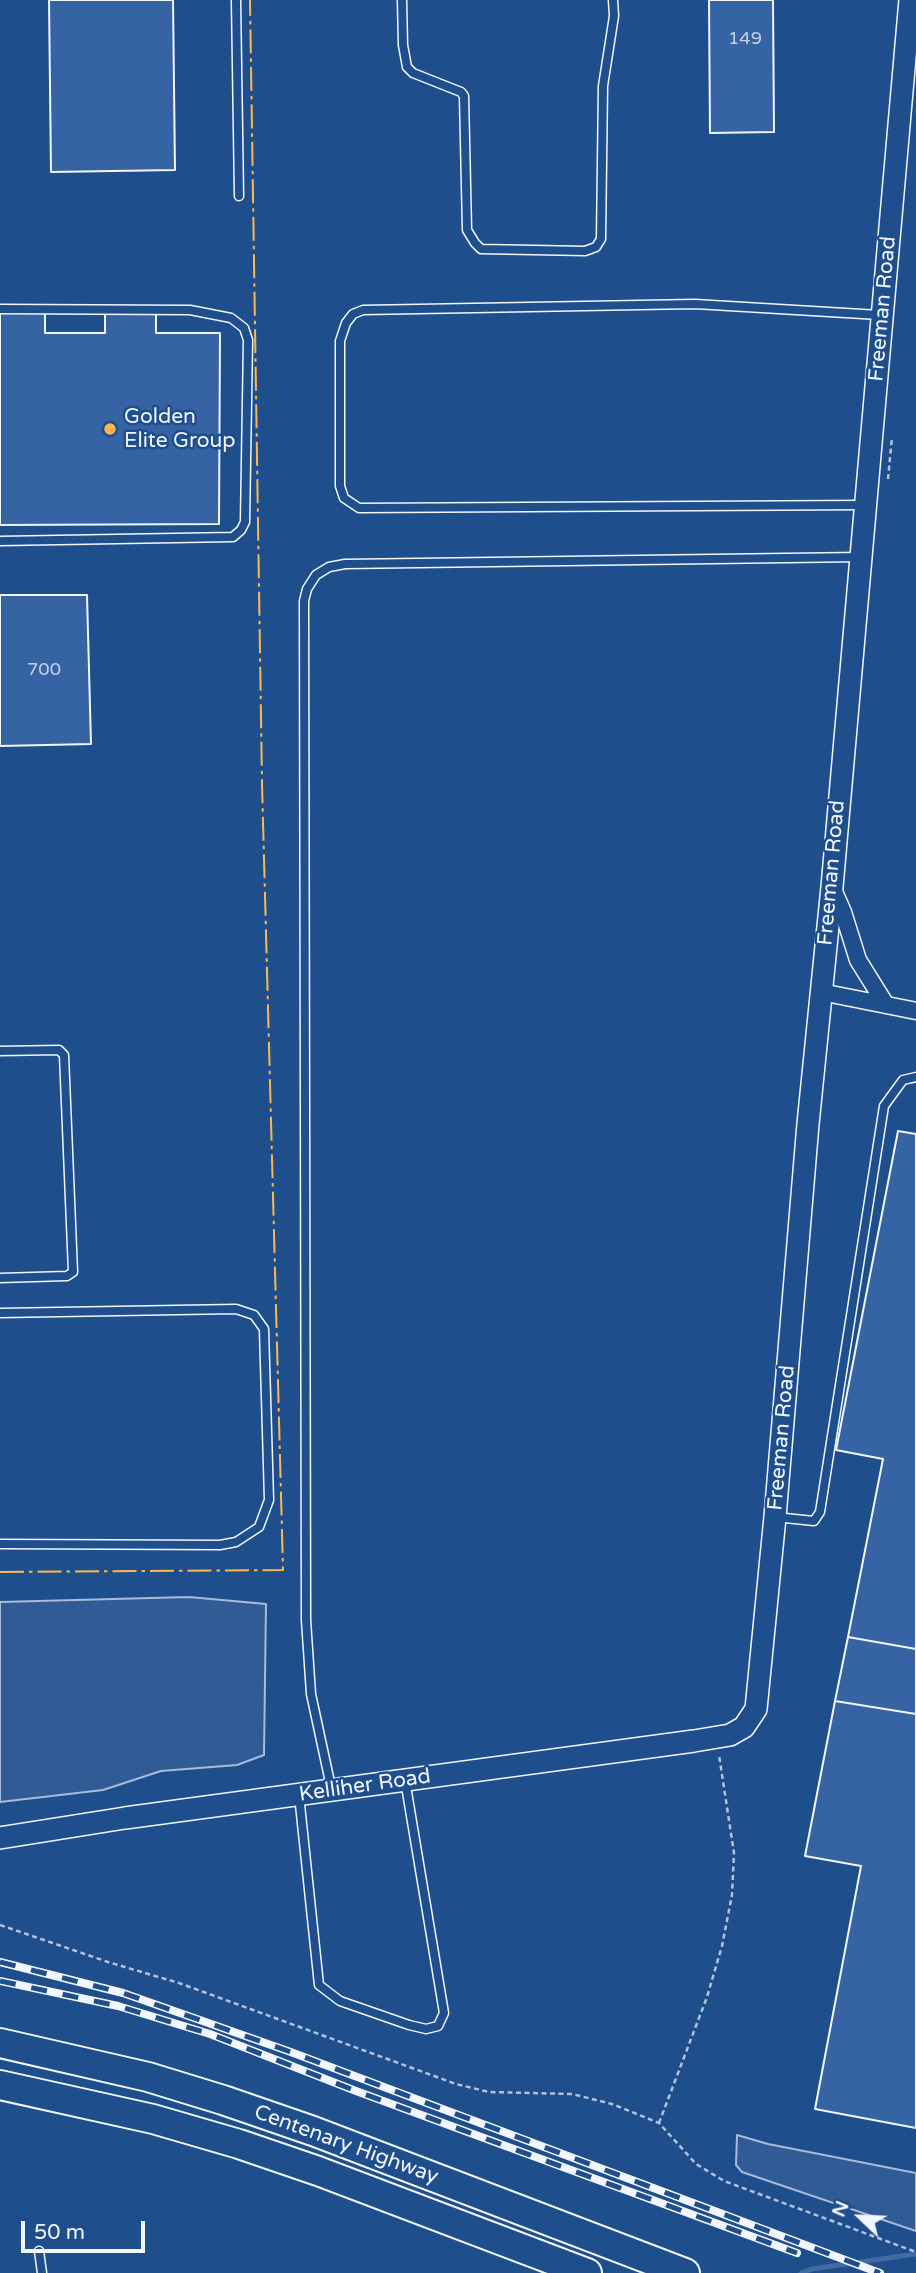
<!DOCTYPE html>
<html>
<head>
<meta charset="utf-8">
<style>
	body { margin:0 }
	#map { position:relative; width:916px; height:2273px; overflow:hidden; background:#1f4e8c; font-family:"Varela Round",sans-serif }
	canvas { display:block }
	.north { position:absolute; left:825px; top:2182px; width:70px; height:70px; -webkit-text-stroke:5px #1f4e8c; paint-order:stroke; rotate:293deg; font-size:19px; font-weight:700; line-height:28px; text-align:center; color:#f2f6ff }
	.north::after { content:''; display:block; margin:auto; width:24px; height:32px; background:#f2f6ff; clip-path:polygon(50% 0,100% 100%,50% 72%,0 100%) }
	.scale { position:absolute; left:21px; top:2221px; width:124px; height:32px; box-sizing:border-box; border:4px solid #f2f6ff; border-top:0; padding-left:9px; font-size:21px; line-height:24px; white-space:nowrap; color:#f2f6ff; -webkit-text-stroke:5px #1f4e8c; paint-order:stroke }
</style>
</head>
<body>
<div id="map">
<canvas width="916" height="2273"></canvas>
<div class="north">N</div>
<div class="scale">50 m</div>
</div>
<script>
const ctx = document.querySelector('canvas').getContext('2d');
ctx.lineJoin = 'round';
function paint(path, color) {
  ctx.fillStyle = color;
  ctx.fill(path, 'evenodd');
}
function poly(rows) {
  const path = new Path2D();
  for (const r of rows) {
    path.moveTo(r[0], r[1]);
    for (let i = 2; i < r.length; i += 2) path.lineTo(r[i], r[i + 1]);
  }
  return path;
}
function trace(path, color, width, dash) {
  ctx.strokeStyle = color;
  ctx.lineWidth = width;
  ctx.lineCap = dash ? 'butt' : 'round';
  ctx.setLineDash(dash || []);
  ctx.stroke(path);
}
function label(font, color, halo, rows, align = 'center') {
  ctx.font = font + ' "Varela Round",sans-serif';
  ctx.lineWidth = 5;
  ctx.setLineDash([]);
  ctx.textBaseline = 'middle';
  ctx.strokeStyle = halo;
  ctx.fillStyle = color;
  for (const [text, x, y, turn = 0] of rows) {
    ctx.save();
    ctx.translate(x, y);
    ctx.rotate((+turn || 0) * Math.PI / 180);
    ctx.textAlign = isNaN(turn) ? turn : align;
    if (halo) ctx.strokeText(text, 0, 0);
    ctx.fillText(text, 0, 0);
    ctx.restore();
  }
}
const built = poly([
	[189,1597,266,1604,264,1755,237,1765,161,1771,103,1790,0,1802,0,1602,189,1597],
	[737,2135,768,2144,916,2173,916,2231,742,2172,736,2165,737,2135]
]);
const stream = poly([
	[801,2273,812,2269,916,2254]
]);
const building = poly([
	[49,0,173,0,175,170,51,172,49,0],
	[709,0,773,0,774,132,710,133,709,0],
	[156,311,156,333,220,333,219,524,0,525,0,313,45,312,45,333,105,333,105,312,156,311],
	[0,595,87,595,91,744,0,746,0,595],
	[898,1131,916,1134,916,1649,848,1637,883,1459,836,1450,898,1131],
	[848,1637,916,1649,916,1714,835,1701,848,1637],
	[835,1701,916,1714,916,2128,815,2109,861,1866,805,1856,835,1701]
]);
const path = poly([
	[888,479,892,437],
	[0,1925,108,1962,179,1983,456,2084,489,2092,572,2094,612,2104,659,2123,696,2164,724,2181,916,2252],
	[659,2123,707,1997,722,1946,732,1895,734,1853,719,1755]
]);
const lane = poly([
	[236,0,239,196],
	[402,0,403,45,407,67,413,73,461,92,464,96,467,230,475,243,481,249,585,251,596,247,601,239,603,86,614,16,613,0],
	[0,309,190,310,231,318,244,328,248,340,245,522,241,530,233,537,0,541],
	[865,505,359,508,344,498,340,486,340,341,346,323,353,314,363,310,695,304,879,315],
	[0,1051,59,1050,64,1055,73,1272,67,1276,0,1278],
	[0,1313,236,1309,254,1315,264,1329,269,1500,259,1527,236,1542,220,1545,0,1544],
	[775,1517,814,1521,820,1512,884,1106,903,1080,916,1077],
	[331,1787,311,1694,306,1620,304,601,307,589,316,575,329,567,345,564,860,557],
	[299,1795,319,1985,340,2001,409,2025,426,2029,438,2026,444,2013,405,1780],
	[39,2251,42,2273]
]);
const street = poly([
	[832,887,843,912,858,960,886,1005],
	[821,992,916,1011]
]);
const secondary = poly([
	[0,1838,125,1818,694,1741,730,1735,744,1727,756,1709,775,1517,808,1124,832,887,910,0]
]);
const highway = poly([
	[0,2043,148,2077,223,2100,313,2131,685,2273],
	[0,2085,153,2119,239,2144,318,2171,587,2273]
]);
const rail = poly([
	[0,1962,123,1993,288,2051,880,2273],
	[0,1981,118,2006,210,2034,356,2091,797,2253]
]);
const power = poly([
	[0,1572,283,1570,262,783,250,0]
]);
const markers = [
	[110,429,7,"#ffb74d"]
];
const numberNames = [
	["149",745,39],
	["700",44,670]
];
const streetNames = [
	["Freeman Road",883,309,-85],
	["Freeman Road",832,873,-85],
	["Freeman Road",782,1438,-85],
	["Kelliher Road",365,1786,-8],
	["Centenary Highway",346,2145,20]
];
const poiNames = [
	["Golden",124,417],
	["Elite Group",124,441]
];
paint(built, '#305b95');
trace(built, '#a8bbd7', 2);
trace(stream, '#446ba0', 5);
paint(building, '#3563a3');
trace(building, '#f2f6ff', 2);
trace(lane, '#f2f6ff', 11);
trace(street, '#f2f6ff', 19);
trace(secondary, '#f2f6ff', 24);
trace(highway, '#f2f6ff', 32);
trace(path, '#b3c4dc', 2.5, [5, 3.5]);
trace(lane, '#1f4e8c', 8);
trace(street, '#1f4e8c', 16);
trace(secondary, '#1f4e8c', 21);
trace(highway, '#1f4e8c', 28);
trace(rail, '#f2f6ff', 8);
trace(rail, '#1f4e8c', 5, [16]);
trace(power, '#ffb74d', 2, [24, 5, 3.5, 5]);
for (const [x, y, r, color] of markers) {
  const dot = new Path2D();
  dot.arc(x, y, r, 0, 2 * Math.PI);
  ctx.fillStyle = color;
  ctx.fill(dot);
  trace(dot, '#1f4e8c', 2.5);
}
label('18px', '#c3d1e8', null, numberNames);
label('21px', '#f2f6ff', '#1f4e8c', streetNames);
label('21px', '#f2f6ff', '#1f4e8c', poiNames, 'left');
</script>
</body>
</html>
